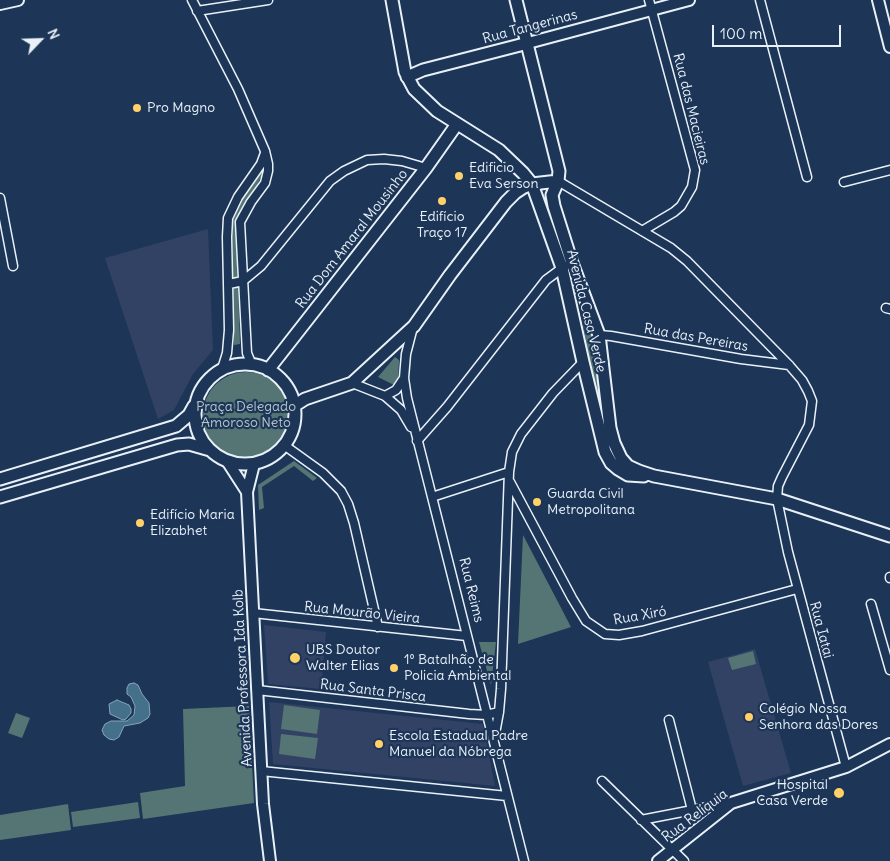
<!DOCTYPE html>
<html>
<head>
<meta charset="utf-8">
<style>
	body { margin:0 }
	#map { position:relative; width:890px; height:861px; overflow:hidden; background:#1d3557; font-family:Delius,sans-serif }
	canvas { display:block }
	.north { position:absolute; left:15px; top:15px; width:50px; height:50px; -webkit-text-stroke:4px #1d3557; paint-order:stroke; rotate:66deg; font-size:14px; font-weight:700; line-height:20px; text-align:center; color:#e8f1f8 }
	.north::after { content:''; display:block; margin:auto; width:18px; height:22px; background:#e8f1f8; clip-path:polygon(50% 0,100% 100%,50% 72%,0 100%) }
	.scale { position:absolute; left:712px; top:25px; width:129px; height:22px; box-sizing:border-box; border:2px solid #e8f1f8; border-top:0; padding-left:6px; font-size:15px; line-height:18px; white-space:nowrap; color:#e8f1f8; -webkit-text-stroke:4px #1d3557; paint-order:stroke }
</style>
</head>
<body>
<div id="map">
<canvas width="890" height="861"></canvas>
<div class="north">N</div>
<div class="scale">100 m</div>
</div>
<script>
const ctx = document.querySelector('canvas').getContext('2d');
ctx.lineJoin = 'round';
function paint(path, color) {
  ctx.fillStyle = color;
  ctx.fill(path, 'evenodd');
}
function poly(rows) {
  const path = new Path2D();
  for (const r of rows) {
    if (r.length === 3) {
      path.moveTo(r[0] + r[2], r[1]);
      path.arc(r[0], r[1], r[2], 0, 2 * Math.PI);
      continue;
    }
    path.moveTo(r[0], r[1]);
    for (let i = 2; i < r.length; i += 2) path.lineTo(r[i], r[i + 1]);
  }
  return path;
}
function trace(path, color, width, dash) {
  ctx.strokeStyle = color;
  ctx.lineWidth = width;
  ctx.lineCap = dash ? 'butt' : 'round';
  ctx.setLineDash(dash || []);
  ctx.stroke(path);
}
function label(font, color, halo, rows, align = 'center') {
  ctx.font = font + ' Delius,sans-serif';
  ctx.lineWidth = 4.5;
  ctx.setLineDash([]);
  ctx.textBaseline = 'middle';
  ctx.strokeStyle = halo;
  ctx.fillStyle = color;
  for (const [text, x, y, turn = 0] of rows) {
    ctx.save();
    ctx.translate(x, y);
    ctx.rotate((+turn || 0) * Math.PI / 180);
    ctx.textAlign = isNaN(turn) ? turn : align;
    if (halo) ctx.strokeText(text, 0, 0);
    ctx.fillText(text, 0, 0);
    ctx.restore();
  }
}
const built = poly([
	[208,229,213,350,193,374,174,410,158,419,105,258],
	[264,625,326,632,321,689,268,684],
	[755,649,791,773,743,786,708,662],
	[269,702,483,724,495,786,273,764]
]);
const green = poly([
	[263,166,265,171,236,220,240,344,234,345,232,219,242,199],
	[579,301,592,325,600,388,599,399,596,398],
	[395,357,399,360,398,382,397,385,394,385,378,377],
	[246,415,43],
	[294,461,317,478,313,481,294,466,262,487,264,508,259,510,258,485],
	[523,535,571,627,518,644],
	[479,642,496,642,491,685],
	[753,651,756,664,732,670,728,658],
	[284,705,320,710,317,734,281,729],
	[249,706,254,803,143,819,140,793,185,786,183,709],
	[16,713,30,718,22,738,8,733],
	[281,734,318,738,315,759,279,754],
	[138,802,140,818,73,827,71,812],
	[68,804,71,830,0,840,0,815]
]);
const water = poly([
	[134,683,138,685,142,694,149,703,150,714,148,718,140,723,124,726,119,737,114,740,109,739,104,735,102,730,105,724,111,721,127,721,134,715,135,706,131,697,127,694,127,688,129,684,134,683],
	[117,700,129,705,131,709,131,713,126,719,123,720,110,714,109,704,117,700]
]);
const minor = poly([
	[192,0,238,89,265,151,268,164,268,171,265,183,251,202,240,222,247,353,252,365],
	[760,0,807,177],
	[197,11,268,0],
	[558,181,671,248,687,261,789,365,802,380,808,391,812,401,809,425,782,477,778,486,777,499,788,552,846,767],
	[844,182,890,170],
	[0,198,13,266],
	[642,231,674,212,681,206,692,187,695,170,649,0],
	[229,284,243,281,261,266,330,181,344,171,367,160,384,159,402,161,426,168],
	[886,308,890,309],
	[413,327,406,354,404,378,407,398,524,861],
	[599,335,611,336,741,359,789,365],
	[222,369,227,353,229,330,227,237,228,218,238,197,261,164,265,153],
	[352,383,385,396,401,410,411,427],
	[385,396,396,390,404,378],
	[417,441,447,407,546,280,565,266],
	[284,445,323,473,341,491,348,504,354,523,378,627],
	[510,482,572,598,586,621,605,634,619,635,642,631,797,589],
	[432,497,509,472],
	[890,577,890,578],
	[871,604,890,670],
	[253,613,467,636],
	[257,690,469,714,486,715,499,712],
	[669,720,692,810],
	[494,739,499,712,501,689,509,472,512,452,521,434,553,393,583,362],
	[261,771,507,796],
	[602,781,684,861],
	[641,820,729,803]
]);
const tertiary = poly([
	[878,0,890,47],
	[0,4,18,0],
	[528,43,689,0],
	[227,461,247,492],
	[254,464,247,492,263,804,270,861],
	[658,861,731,803,846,767,890,744]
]);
const secondary = poly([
	[392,0,405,72,414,89,437,111,499,150,523,173,532,184,562,268,583,362,605,452,611,463,618,469,628,475,644,476],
	[516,0,559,171,558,181,552,195,554,206,572,263,599,335,610,428,614,443,621,458,628,466,639,471,654,476,777,499,890,536],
	[407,77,423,70,528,43],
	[245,414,50],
	[268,370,426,168,457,124],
	[294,406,305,399,352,383,414,326,450,275,506,202,515,193,524,187,532,184,558,181],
	[0,479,176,426,189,415,194,406],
	[0,497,177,445,189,444,210,450]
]);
const markers = [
	[137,108,5,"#ffd166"],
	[459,176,5,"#ffd166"],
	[442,201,5,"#ffd166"],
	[537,502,5,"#ffd166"],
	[140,523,5,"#ffd166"],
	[295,658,6,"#ffd166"],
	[394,668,5,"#ffd166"],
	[749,717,5,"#ffd166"],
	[379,744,5,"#ffd166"],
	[839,793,6,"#ffd166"]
];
const streetNames = [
	["Rua Tangerinas",530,27,-15],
	["Rua das Macieiras",691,109,76],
	["Rua Dom Amaral Mousinho",352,239,-52],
	["Avenida Casa Verde",586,311,76],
	["Rua das Pereiras",696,338,10],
	["Rua Reims",471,590,76],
	["Rua Mourão Vieira",362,613,6],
	["Rua Xiró",640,616,-10],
	["Rua Iatai",821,630,75],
	["Avenida Professora Ida Kolb",243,678,-93],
	["Rua Santa Prisca",373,691,7],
	["Rua Relíquia",695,816,-37]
];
const poiNames = [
	["Pro Magno",147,108],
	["Edificio",469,168],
	["Eva Serson",469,184],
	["Edifício",442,217,"center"],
	["Traço 17",442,233,"center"],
	["Guarda Civil",547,494],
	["Metropolitana",547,510],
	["Edifício Maria",150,515],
	["Elizabhet",150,531],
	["UBS Doutor",306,650],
	["Walter Elias",306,666],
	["1º Batalhão de",404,660],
	["Policia Ambiental",404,676],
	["Colégio Nossa",759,709],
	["Senhora das Dores",759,725],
	["Escola Estadual Padre",389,736],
	["Manuel da Nóbrega",389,752],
	["Hospital",828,785,"right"],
	["Casa Verde",828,801,"right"]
];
const parkNames = [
	["Praça Delegado",246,407],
	["Amoroso Neto",246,423]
];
paint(built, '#324264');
paint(green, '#557574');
paint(water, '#45708c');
trace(water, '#86a4b7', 1);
trace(minor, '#e8f1f8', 11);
trace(tertiary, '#e8f1f8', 14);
trace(secondary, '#e8f1f8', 15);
trace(minor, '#1d3557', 8);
trace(tertiary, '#1d3557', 10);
trace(secondary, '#1d3557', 11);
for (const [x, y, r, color] of markers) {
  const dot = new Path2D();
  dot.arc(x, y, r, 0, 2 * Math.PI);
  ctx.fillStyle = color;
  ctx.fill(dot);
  trace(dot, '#1d3557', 2);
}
label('14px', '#e8f1f8', '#1d3557', streetNames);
label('14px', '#e8f1f8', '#1d3557', poiNames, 'left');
label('14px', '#b5c6ca', '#1d3557', parkNames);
</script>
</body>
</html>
